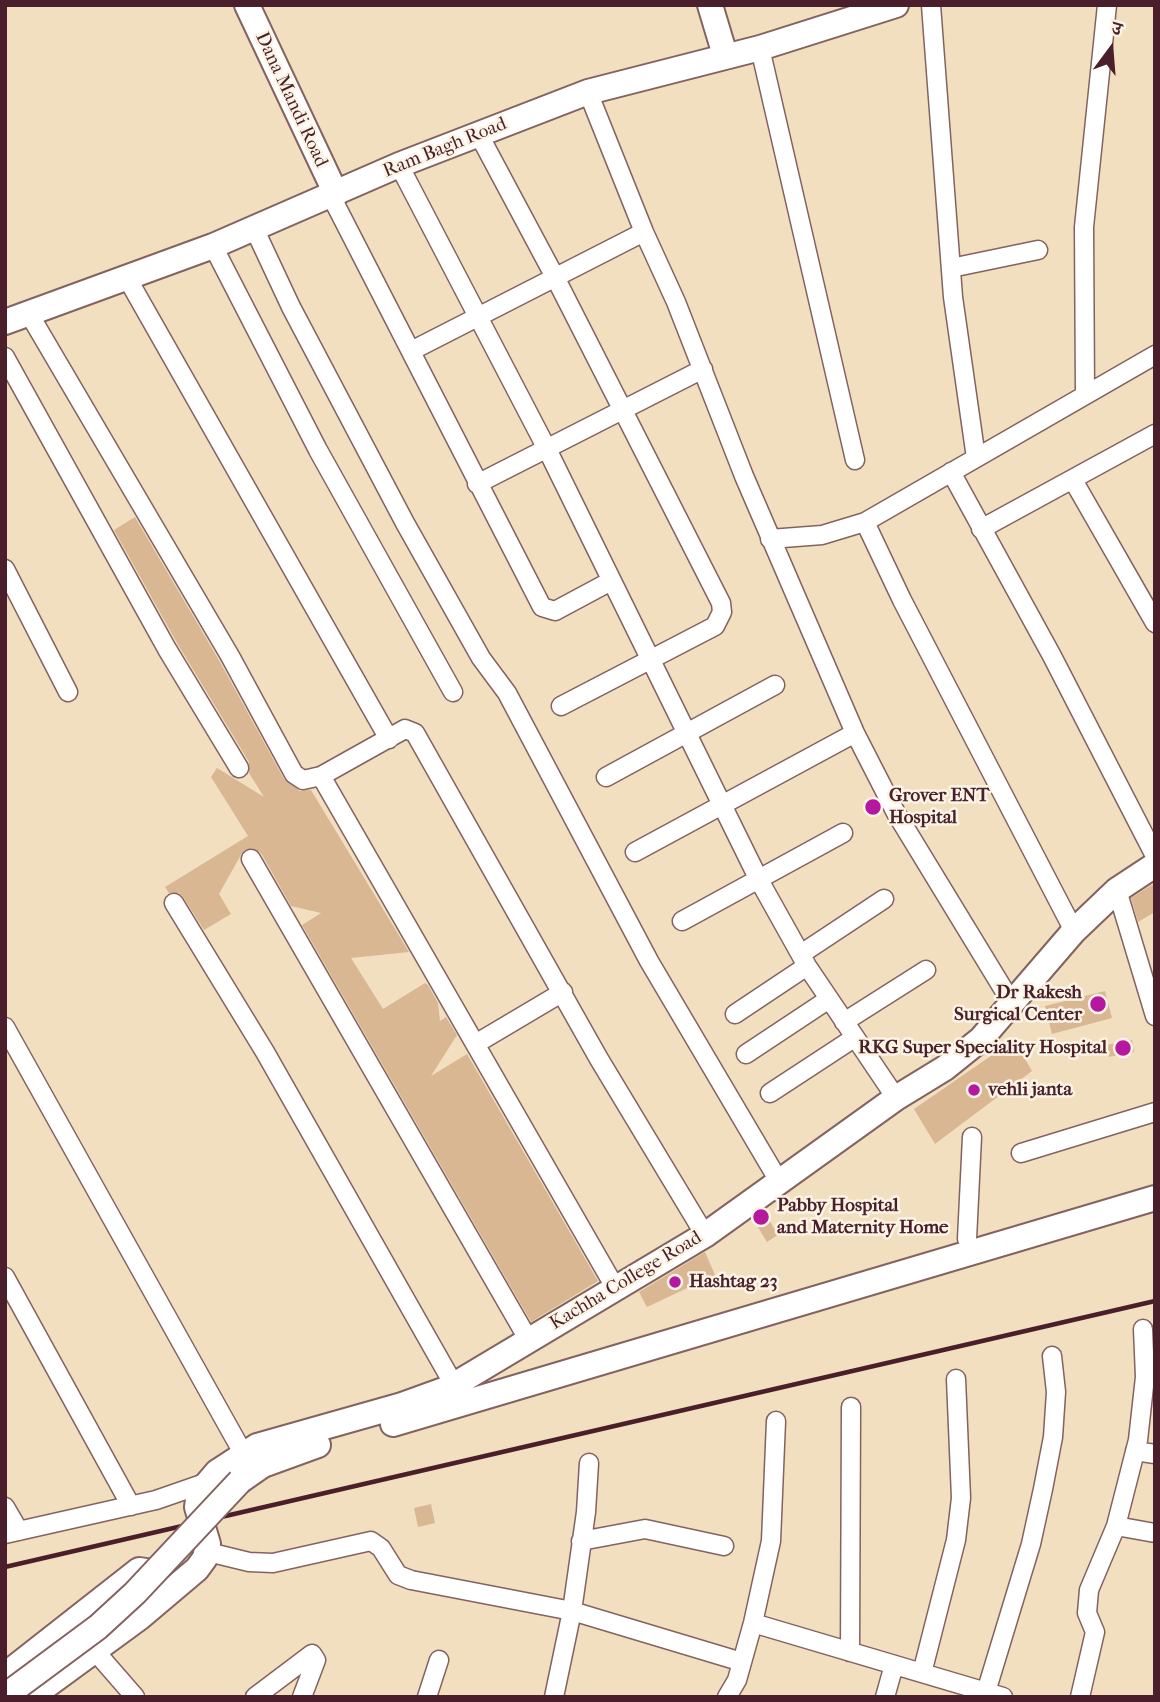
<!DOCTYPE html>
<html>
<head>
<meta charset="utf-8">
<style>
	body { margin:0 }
	#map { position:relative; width:1160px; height:1702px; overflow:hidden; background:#f1dfc0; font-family:"IM FELL French Canon","Noto Serif Devanagari",serif }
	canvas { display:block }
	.frame { position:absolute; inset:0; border:7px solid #4a1f2b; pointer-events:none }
	.north { position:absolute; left:1076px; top:14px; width:70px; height:70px; -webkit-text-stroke:5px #fcf5e5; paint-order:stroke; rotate:16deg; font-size:19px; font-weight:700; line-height:28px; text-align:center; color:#4a1f2b }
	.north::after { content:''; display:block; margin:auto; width:24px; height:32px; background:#4a1f2b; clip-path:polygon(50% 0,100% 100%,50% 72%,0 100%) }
</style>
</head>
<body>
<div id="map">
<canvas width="1160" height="1702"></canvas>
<div class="frame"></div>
<div class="north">उ</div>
</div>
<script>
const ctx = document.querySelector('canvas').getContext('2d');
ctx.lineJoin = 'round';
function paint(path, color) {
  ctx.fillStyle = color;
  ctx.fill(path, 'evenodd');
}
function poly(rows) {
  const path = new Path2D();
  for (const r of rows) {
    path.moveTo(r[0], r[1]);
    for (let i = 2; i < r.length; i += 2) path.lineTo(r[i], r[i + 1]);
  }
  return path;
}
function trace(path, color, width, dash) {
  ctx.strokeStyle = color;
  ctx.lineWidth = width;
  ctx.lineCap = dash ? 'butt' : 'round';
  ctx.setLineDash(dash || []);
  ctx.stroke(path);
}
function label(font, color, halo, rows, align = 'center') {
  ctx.font = font + ' "IM FELL French Canon",serif';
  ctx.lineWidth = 5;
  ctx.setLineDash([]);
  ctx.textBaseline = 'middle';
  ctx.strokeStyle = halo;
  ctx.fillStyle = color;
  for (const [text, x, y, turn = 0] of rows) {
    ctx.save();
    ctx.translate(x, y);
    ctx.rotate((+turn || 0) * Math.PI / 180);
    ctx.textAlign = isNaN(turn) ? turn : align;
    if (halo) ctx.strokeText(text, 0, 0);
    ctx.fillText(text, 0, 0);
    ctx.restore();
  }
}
const building = poly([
	[135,517,220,662,284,779,300,791,311,790,409,952,351,958,383,1009,425,983,428,985,438,1003,440,1021,446,1017,457,1035,431,1076,467,1054,598,1281,531,1322,302,925,321,913,291,906,261,853,252,848,242,853,219,894,231,914,204,930,183,897,179,893,169,893,165,887,248,836,211,777,217,768,264,797,249,773,249,762,177,643,114,530],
	[1155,883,1155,912,1138,922,1131,898],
	[1105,991,1112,1018,1052,1034,1045,1006],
	[1014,1040,1032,1071,935,1144,914,1109],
	[1132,1040,1134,1052,1109,1057,1106,1045],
	[764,1211,778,1235,767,1242,753,1219],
	[705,1252,715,1275,647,1307,639,1292],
	[431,1504,435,1523,418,1527,414,1508]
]);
const street = poly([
	[931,5,953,297,976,458],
	[760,48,855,460],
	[588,92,644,232,676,302,744,476,855,733,896,813,1013,1005],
	[478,133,556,279,721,603,722,612,715,626,561,706],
	[399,165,547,449,759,880,807,966,896,1098],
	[331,196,542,607,555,611,611,581],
	[254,228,291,307,405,523,481,658,507,693,649,961,780,1183],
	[213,246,318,450,453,692],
	[951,268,1038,250],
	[126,276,389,739],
	[28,312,230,656,294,774,303,780,321,776,405,729,415,733,599,1059,705,1235],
	[411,351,644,232],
	[5,357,167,649,239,768],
	[1085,393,1084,227,1107,5],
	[951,472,1052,656,1155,856],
	[1073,480,1155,623],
	[477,484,703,369],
	[981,529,1155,434],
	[770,539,822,535,865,522],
	[5,569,68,692],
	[321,776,616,1289],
	[606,777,775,685],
	[635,852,855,733],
	[251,859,528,1339],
	[1117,890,1155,1016],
	[174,903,265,1052,454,1385],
	[682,921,843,833],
	[1074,931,902,600,865,522,1155,355],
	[801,954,884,899],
	[735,1014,807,966],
	[844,1022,926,970],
	[5,1027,243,1453],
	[477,1043,563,992],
	[746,1054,829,999],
	[770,1093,854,1038],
	[1021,1153,1155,1112],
	[967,1239,972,1137],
	[5,1277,131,1506],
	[1135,1451,1155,1454],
	[5,1507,19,1531],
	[1116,1526,1155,1533],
	[5,1534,156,1500,205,1483],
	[581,1541,645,1529,724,1546],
	[208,1552,249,1562,273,1563,371,1541,381,1548,398,1575,411,1580,572,1611,742,1662],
	[753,1623,1003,1697],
	[95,1651,135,1697],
	[850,1652,851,1407],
	[922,1673,956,1540,961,1498,956,1379],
	[986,1692,1031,1544,1043,1489,1053,1437,1056,1392,1052,1356],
	[255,1697,312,1654,316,1660,302,1697],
	[427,1697,439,1660],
	[554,1697,572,1611,586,1512,589,1463],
	[727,1697,737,1680,753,1623,771,1541,776,1421],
	[885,1697,894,1665],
	[1080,1697,1095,1632,1087,1613,1089,1590,1116,1526,1138,1440,1145,1377,1143,1329]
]);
const secondary = poly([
	[247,5,336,194],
	[710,5,725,55],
	[5,322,213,246,399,165,588,92,760,48,896,5],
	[393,1424,1155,1198],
	[240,1481,263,1465,318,1445],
	[5,1675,139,1570,146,1571,161,1590],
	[31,1697,139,1618,197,1569,205,1558,208,1544,197,1507,199,1493,217,1472,257,1446,402,1405,449,1388,705,1235,896,1098,945,1068,981,1039,1074,931,1117,890,1155,865]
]);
const rail = poly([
	[5,1567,1155,1301]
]);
const secondaryBridge = poly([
	[5,1696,98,1627,135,1593,240,1481]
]);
const markers = [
	[873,807,9,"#b5179e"],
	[1098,1004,9,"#b5179e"],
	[1123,1048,9,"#b5179e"],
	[974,1090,7,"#b5179e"],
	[761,1217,9,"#b5179e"],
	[675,1282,7,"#b5179e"]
];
const streetNames = [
	["Dana Mandi Road",291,100,65],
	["Ram Bagh Road",445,148,-22],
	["Kachha College Road",626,1281,-31]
];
const poiNames = [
	["Grover ENT",889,796],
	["Hospital",889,818],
	["Dr Rakesh",1082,993,"right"],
	["Surgical Center",1082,1015,"right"],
	["RKG Super Speciality Hospital",1107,1048,"right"],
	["vehli janta",988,1090],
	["Pabby Hospital",777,1206],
	["and Maternity Home",777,1228],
	["Hashtag 23",689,1282]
];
paint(building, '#dab793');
trace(street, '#84625f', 21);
trace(secondary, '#84625f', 28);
trace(street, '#fff', 18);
trace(secondary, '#fff', 24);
trace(rail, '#4a1f2b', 4.5);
trace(secondaryBridge, '#84625f', 28, []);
trace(secondaryBridge, '#fff', 24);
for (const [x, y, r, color] of markers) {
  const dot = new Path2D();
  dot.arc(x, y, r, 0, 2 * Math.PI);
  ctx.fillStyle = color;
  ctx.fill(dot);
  trace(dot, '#fcf5e5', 2.5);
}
label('19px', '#4a1f2b', '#fcf5e5', streetNames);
label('bold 19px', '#4a1f2b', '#fcf5e5', poiNames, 'left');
</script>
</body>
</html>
